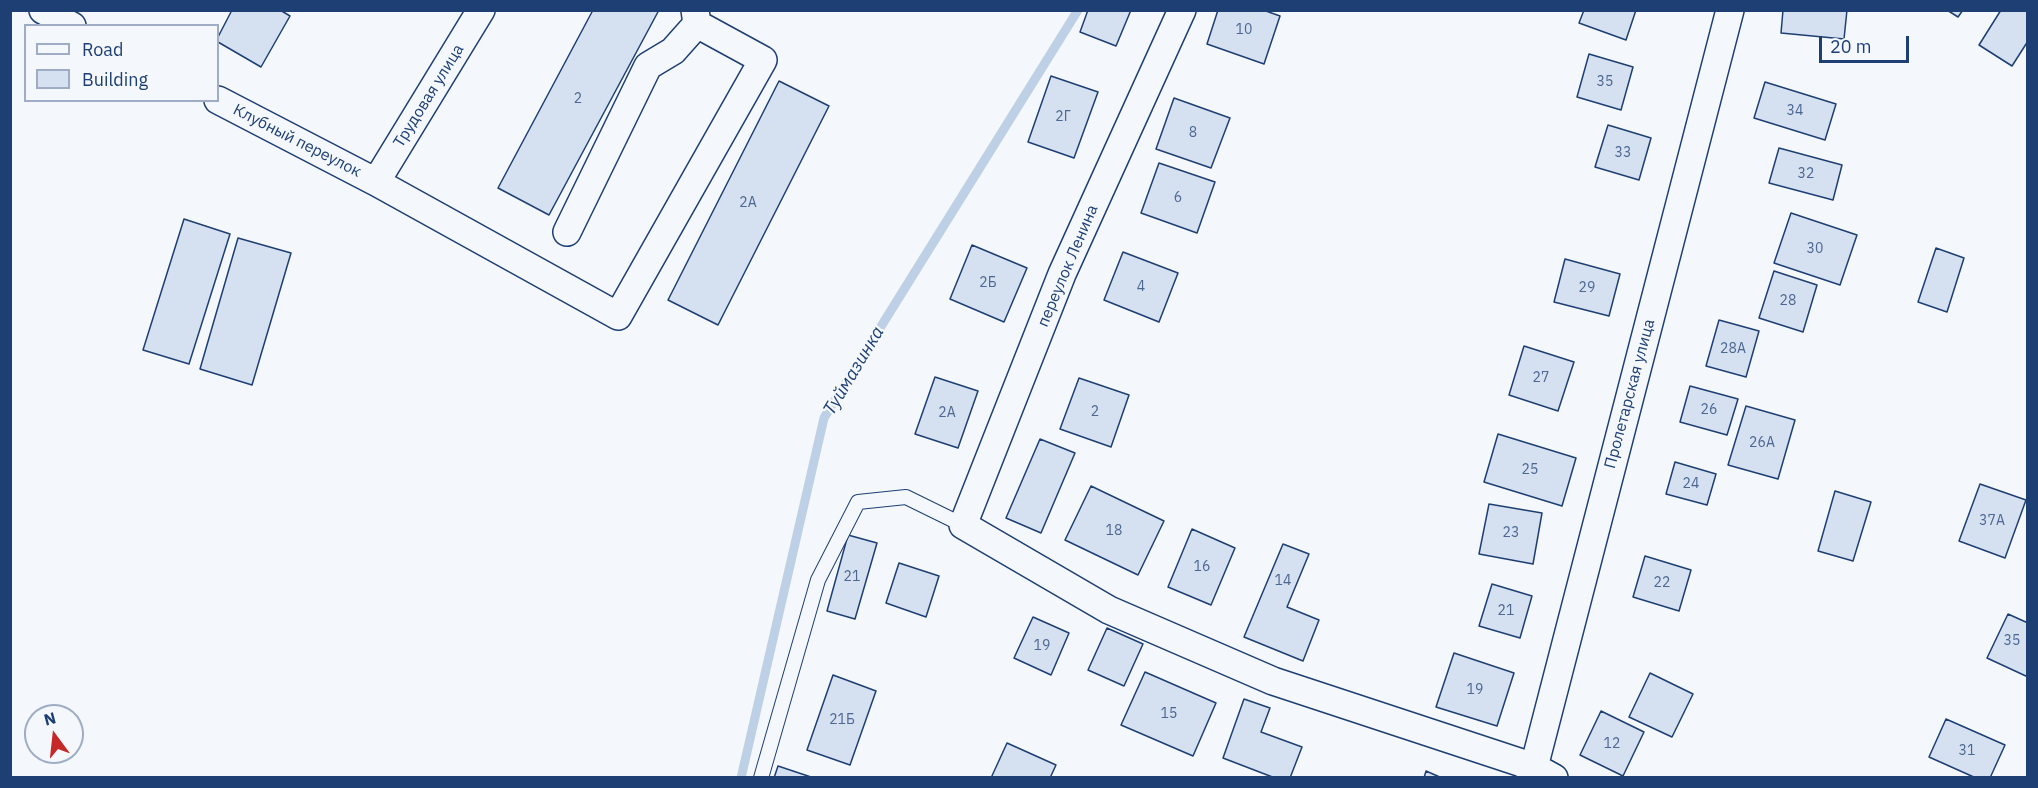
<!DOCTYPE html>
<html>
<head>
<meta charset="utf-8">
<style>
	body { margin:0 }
	#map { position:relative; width:2038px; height:788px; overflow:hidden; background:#f4f7fb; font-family:"IBM Plex Sans",sans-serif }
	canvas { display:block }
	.frame { position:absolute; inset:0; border:12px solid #1d3f73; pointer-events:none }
	.legend { position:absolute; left:24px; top:24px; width:195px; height:78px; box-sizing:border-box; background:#f4f7fb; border:2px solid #9eadc5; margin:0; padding:8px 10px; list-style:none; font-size:18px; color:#1d3f73 }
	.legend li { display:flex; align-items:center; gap:12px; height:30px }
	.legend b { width:30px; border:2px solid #9eadc5 }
	.north { position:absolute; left:24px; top:704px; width:60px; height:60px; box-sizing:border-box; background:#f4f7fb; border:2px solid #9eadc5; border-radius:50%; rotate:345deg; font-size:16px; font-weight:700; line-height:24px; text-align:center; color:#1d3f73 }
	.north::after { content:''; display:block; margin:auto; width:21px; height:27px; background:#c62828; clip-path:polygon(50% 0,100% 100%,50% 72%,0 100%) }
	.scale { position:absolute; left:1819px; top:36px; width:90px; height:27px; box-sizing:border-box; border:3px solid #1d3f73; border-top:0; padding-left:8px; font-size:18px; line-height:21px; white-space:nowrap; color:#1d3f73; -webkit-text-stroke:4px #f4f7fb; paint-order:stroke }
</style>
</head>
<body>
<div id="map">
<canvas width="2038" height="788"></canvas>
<div class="frame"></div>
<ul class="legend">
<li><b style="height:8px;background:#f4f7fb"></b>Road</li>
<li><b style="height:16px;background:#d5e0f0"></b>Building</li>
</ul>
<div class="north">N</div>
<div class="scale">20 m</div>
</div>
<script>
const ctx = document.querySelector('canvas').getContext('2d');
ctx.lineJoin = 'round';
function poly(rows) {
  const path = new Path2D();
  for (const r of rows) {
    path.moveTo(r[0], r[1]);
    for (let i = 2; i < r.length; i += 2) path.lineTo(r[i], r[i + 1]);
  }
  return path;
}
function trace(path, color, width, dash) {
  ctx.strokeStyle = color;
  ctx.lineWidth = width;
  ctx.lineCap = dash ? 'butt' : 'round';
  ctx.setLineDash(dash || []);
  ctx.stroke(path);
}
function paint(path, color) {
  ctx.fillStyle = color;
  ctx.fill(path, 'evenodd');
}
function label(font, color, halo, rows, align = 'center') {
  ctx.font = font + ' "IBM Plex Sans",sans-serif';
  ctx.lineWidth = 4.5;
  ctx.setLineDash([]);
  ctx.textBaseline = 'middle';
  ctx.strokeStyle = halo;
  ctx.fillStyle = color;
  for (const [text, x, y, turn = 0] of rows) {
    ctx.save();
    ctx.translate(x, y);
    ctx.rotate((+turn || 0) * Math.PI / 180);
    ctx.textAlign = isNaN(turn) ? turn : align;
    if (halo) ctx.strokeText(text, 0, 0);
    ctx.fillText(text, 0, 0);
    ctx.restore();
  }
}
const stream = poly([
	[741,778,824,418,1078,10]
]);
const building = poly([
	[232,10,280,10,290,16,261,67,218,42,218,37,232,10],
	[593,10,659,10,549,215,498,188,593,10],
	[1088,10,1131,10,1116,46,1080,32,1088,10],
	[1218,10,1263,10,1280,16,1264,64,1207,44,1218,10],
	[1584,10,1636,10,1626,40,1579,23,1584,10],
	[1783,10,1847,10,1844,39,1781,33,1783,10],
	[1947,10,1963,10,1958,17,1947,10],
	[2001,10,2028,10,2028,41,2012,66,1979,45,2001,10],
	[1589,54,1633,67,1621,110,1577,97,1589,54],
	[1051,76,1098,92,1074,158,1028,142,1051,76],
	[779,81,829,106,718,325,668,300,779,81],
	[1765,82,1836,104,1825,140,1754,118,1765,82],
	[1174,98,1230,118,1211,168,1156,149,1174,98],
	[1608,125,1651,138,1639,180,1595,167,1608,125],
	[1779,148,1842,165,1833,200,1769,183,1779,148],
	[1159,163,1215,182,1197,233,1141,213,1159,163],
	[1791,213,1857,235,1840,285,1774,263,1791,213],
	[184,219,230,234,189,364,143,350,184,219],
	[238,238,291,253,252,385,200,369,238,238],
	[972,245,1027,268,1004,322,950,299,972,245],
	[1936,248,1964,258,1947,312,1918,302,1936,248],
	[1123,252,1178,273,1159,322,1104,300,1123,252],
	[1565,259,1620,274,1609,316,1554,302,1565,259],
	[1774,271,1817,285,1803,332,1759,318,1774,271],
	[1719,320,1759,331,1746,377,1706,366,1719,320],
	[1524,346,1574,362,1558,411,1509,395,1524,346],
	[935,377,978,391,958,448,915,434,935,377],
	[1079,378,1129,395,1111,447,1060,429,1079,378],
	[1690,386,1738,399,1727,435,1680,422,1690,386],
	[1746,406,1795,420,1778,479,1728,465,1746,406],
	[1498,434,1576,458,1562,506,1484,482,1498,434],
	[1040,439,1075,453,1041,533,1006,518,1040,439],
	[1675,462,1716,474,1707,505,1666,494,1675,462],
	[1980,484,2026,500,2005,558,1959,541,1980,484],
	[1091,486,1164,521,1138,575,1065,540,1091,486],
	[1835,491,1871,502,1853,561,1818,551,1835,491],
	[1489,504,1542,513,1533,564,1479,554,1489,504],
	[1192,529,1235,548,1211,605,1168,587,1192,529],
	[848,535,877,543,855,619,827,611,848,535],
	[1283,544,1309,554,1287,607,1319,620,1303,661,1244,637,1283,544],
	[1645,556,1691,570,1679,611,1633,597,1645,556],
	[899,563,939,576,926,617,886,603,899,563],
	[1492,584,1532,596,1520,638,1479,626,1492,584],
	[2008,614,2028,623,2028,677,1987,658,2008,614],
	[1033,617,1069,633,1051,675,1014,658,1033,617],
	[1107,628,1143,644,1124,686,1088,670,1107,628],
	[1454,653,1514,673,1497,726,1436,707,1454,653],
	[1145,672,1216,703,1193,756,1121,725,1145,672],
	[1650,673,1693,694,1672,737,1629,717,1650,673],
	[833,675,876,691,850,765,807,750,833,675],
	[1244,699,1270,708,1261,732,1302,747,1290,778,1275,778,1223,758,1244,699],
	[1601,711,1644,732,1623,776,1580,755,1601,711],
	[1946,719,2005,745,1990,778,1976,778,1929,757,1946,719],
	[1007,743,1056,765,1050,778,991,778,1007,743],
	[778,766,814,778,774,778,778,766],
	[1426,771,1442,778,1424,778,1426,771]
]);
const service = poly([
	[761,778,818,580,858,502,906,497,963,525]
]);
const minor = poly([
	[43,10,72,26],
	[1182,10,1062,274,963,525,1109,610,1273,681,1534,767,1554,778],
	[218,100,376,182,618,316,763,60,697,24,695,10],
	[376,182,481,10],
	[567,232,648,66,673,51,697,24],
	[1530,778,1534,767,1730,10]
]);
const numberNames = [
	["10",1244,30],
	["35",1605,82],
	["2",578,99],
	["34",1795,111],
	["2Г",1063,117],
	["8",1193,133],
	["33",1623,153],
	["32",1806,174],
	["6",1178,198],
	["2А",748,203],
	["30",1815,249],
	["2Б",988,283],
	["4",1141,287],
	["29",1587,288],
	["28",1788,301],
	["28А",1733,349],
	["27",1541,378],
	["26",1709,410],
	["2",1095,412],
	["2А",947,413],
	["26А",1762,443],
	["25",1530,470],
	["24",1691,484],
	["37А",1992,521],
	["18",1114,531],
	["23",1511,533],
	["16",1202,567],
	["21",852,577],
	["14",1283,581],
	["22",1662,583],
	["21",1506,611],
	["35",2012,641],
	["19",1042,646],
	["19",1475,690],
	["15",1169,714],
	["21Б",842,720],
	["12",1612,744],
	["31",1967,751]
];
const streetNames = [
	["Трудовая улица",429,96,-58],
	["Клубный переулок",297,141,27],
	["переулок Ленина",1068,266,-67],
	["Пролетарская улица",1630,394,-75]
];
const waterNames = [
	["Туймазинка",854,371,-59]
];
trace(stream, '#bed0e5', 9);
paint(building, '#d5e0f0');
trace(building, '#1d3f73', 1.5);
trace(service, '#1d3f73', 16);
trace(minor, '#1d3f73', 30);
trace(service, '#f4f7fb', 14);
trace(minor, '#f4f7fb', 27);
label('14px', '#4b6792', null, numberNames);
label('16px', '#1d3f73', '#f4f7fb', streetNames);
label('italic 18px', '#1d3f73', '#f4f7fb', waterNames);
</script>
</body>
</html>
